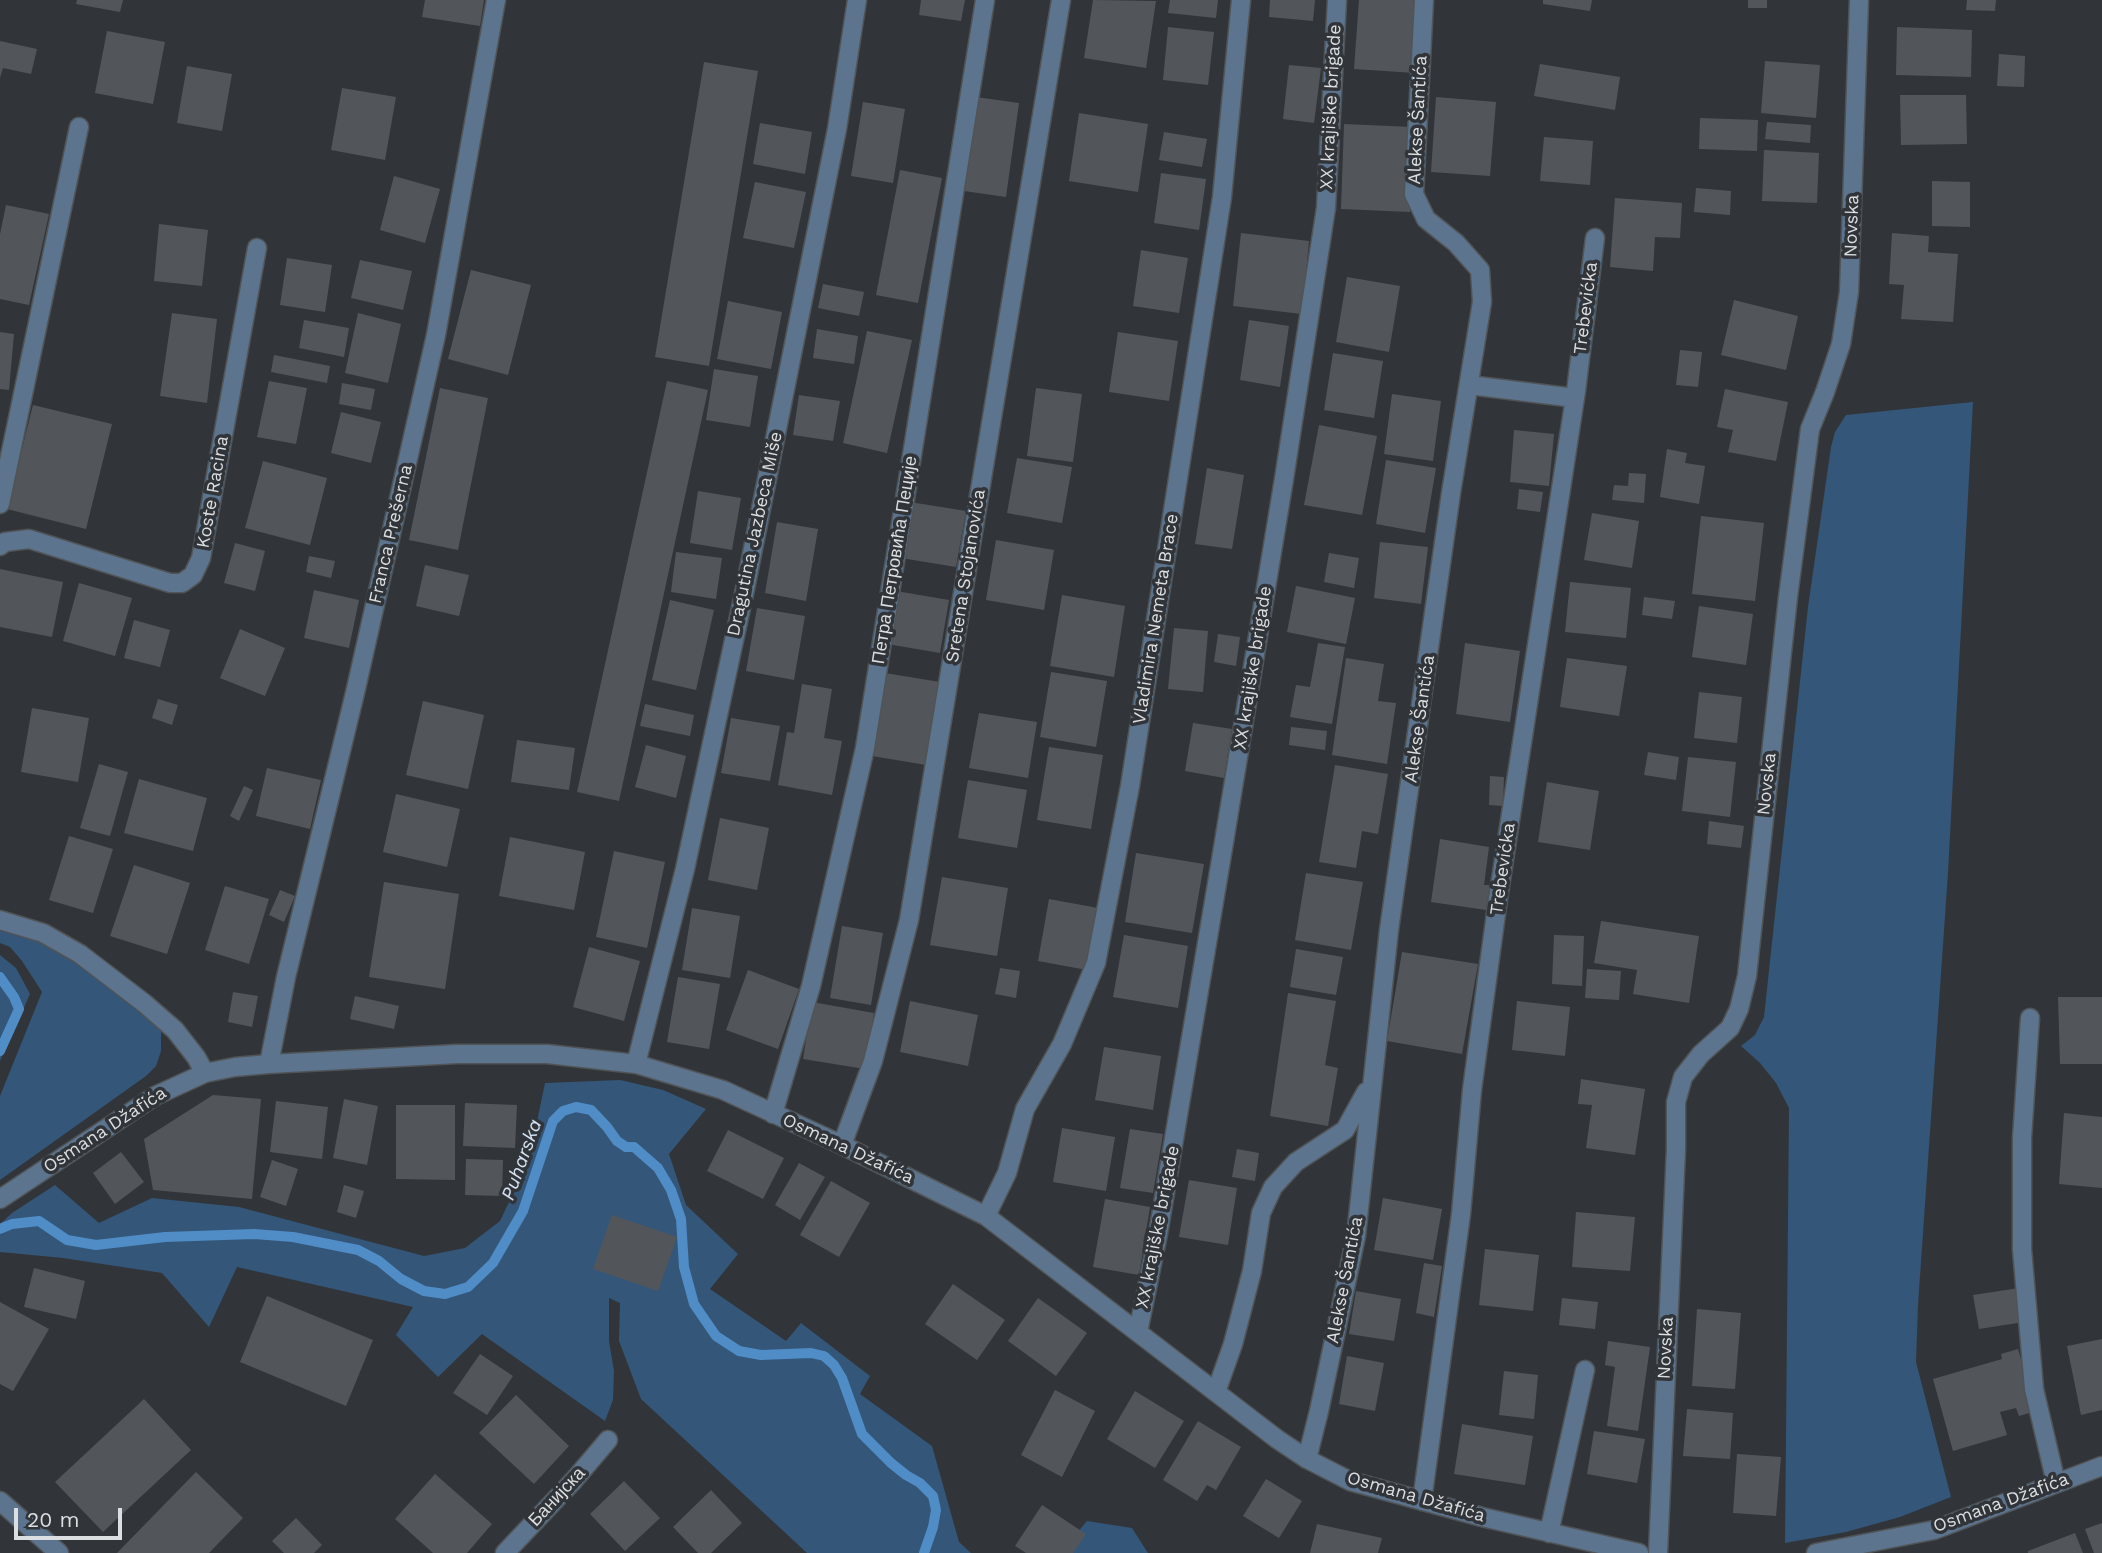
<!DOCTYPE html>
<html>
<head>
<meta charset="utf-8">
<style>
	body { margin:0 }
	#map { position:relative; width:2102px; height:1553px; overflow:hidden; background:#313539; font-family:"Work Sans",sans-serif }
	canvas { display:block }
	.scale { position:absolute; left:14px; top:1508px; width:108px; height:32px; box-sizing:border-box; border:4px solid #dcdfe1; border-top:0; padding-left:9px; font-size:21px; line-height:24px; white-space:nowrap; color:#dcdfe1; -webkit-text-stroke:5px #313539; paint-order:stroke }
</style>
</head>
<body>
<div id="map">
<canvas width="2102" height="1553"></canvas>
<div class="scale">20 m</div>
</div>
<script>
const ctx = document.querySelector('canvas').getContext('2d');
ctx.lineJoin = 'round';
function paint(path, color) {
  ctx.fillStyle = color;
  ctx.fill(path, 'evenodd');
}
function poly(rows) {
  const path = new Path2D();
  for (const r of rows) {
    path.moveTo(r[0], r[1]);
    for (let i = 2; i < r.length; i += 2) path.lineTo(r[i], r[i + 1]);
  }
  return path;
}
function trace(path, color, width, dash) {
  ctx.strokeStyle = color;
  ctx.lineWidth = width;
  ctx.lineCap = dash ? 'butt' : 'round';
  ctx.setLineDash(dash || []);
  ctx.stroke(path);
}
function label(font, color, halo, rows, align = 'center') {
  ctx.font = font + ' "Work Sans",sans-serif';
  ctx.lineWidth = 7;
  ctx.setLineDash([]);
  ctx.textBaseline = 'middle';
  ctx.strokeStyle = halo;
  ctx.fillStyle = color;
  for (const [text, x, y, turn = 0] of rows) {
    ctx.save();
    ctx.translate(x, y);
    ctx.rotate((+turn || 0) * Math.PI / 180);
    ctx.textAlign = isNaN(turn) ? turn : align;
    if (halo) ctx.strokeText(text, 0, 0);
    ctx.fillText(text, 0, 0);
    ctx.restore();
  }
}
const green = poly([
	[1973,402,1948,873,1918,1305,1916,1362,1951,1497,1900,1517,1846,1532,1785,1543,1789,1108,1776,1083,1760,1063,1741,1046,1755,1035,1764,1017,1808,607,1831,447,1835,432,1846,415],
	[0,922,87,959,161,1029,161,1051,156,1066,146,1076,0,1180,0,1096,42,992,22,961,10,947,0,943],
	[0,955,16,968,30,994,0,1061],
	[620,1080,663,1090,706,1109,669,1154,686,1205,738,1254,710,1289,786,1341,801,1323,870,1376,860,1394,932,1446,959,1542,971,1553,807,1553,641,1399,619,1341,620,1303,609,1298,609,1341,614,1371,613,1400,605,1421,482,1334,438,1377,396,1335,413,1307,237,1267,209,1327,162,1273,63,1258,0,1252,0,1224,12,1213,55,1185,99,1223,152,1198,239,1207,424,1256,465,1248,500,1221,529,1160,545,1083],
	[1087,1521,1132,1528,1148,1553,1060,1553]
]);
const stream = poly([
	[0,977,14,997,19,1009,0,1051],
	[0,1229,12,1224,39,1221,67,1240,96,1245,165,1237,254,1234,293,1237,358,1250,379,1261,401,1279,424,1291,445,1294,468,1287,493,1263,523,1211,553,1121,563,1111,576,1107,591,1110,607,1127,617,1141,626,1147,634,1147,658,1168,671,1190,681,1219,684,1267,694,1304,716,1336,739,1351,761,1355,811,1353,824,1356,834,1365,842,1378,862,1434,891,1463,906,1475,920,1483,933,1496,936,1510,933,1527,924,1553]
]);
const building = poly([
	[77,0,123,0,120,12,76,4],
	[425,0,484,0,480,26,422,17],
	[921,0,965,0,961,21,919,15],
	[1093,0,1156,1,1146,68,1084,58],
	[1170,0,1218,0,1216,18,1168,13],
	[1270,0,1315,0,1313,21,1269,17],
	[1359,0,1419,0,1415,73,1354,69],
	[1543,0,1592,0,1590,11,1543,4],
	[1748,0,1767,0,1767,8,1748,8],
	[1967,0,1996,0,1995,11,1966,10],
	[1168,27,1214,32,1208,85,1163,80],
	[1897,27,1972,30,1971,77,1896,75],
	[107,31,165,42,153,104,95,93],
	[0,41,37,49,31,74,3,68,0,78],
	[1999,54,2025,56,2024,87,1997,86],
	[1765,61,1820,65,1816,118,1761,113],
	[704,62,758,71,709,366,655,357],
	[1540,64,1620,77,1615,110,1534,96],
	[1289,65,1321,68,1314,123,1283,119],
	[187,66,232,74,222,131,177,123],
	[342,88,396,97,385,160,331,150],
	[1900,95,1966,95,1967,144,1901,145],
	[976,97,1019,103,1006,197,964,191],
	[1436,97,1496,102,1490,176,1431,172],
	[863,102,905,109,893,183,851,176],
	[1079,113,1148,124,1138,192,1069,181],
	[1700,118,1758,120,1757,151,1699,149],
	[1767,122,1811,125,1810,143,1765,139],
	[760,123,812,132,805,174,753,164],
	[1344,124,1413,127,1410,212,1341,209],
	[1164,132,1207,139,1202,167,1159,160],
	[1544,137,1593,141,1590,185,1540,181],
	[1764,150,1819,153,1817,203,1762,201],
	[900,170,942,178,918,303,876,295],
	[1161,173,1206,179,1199,230,1154,223],
	[394,176,440,189,425,243,380,230],
	[1932,181,1970,182,1970,227,1932,226],
	[755,182,806,192,794,248,743,238],
	[1696,188,1731,191,1730,215,1694,212],
	[1615,198,1682,203,1680,238,1655,237,1653,271,1610,267],
	[6,205,49,214,29,305,0,299,0,234],
	[159,224,208,230,202,286,154,281],
	[1241,233,1309,241,1302,314,1233,306],
	[1892,233,1929,236,1928,252,1958,254,1953,322,1901,319,1904,285,1889,284],
	[1141,250,1188,258,1179,313,1133,306],
	[287,258,332,265,325,312,280,305],
	[360,260,412,271,403,310,351,298],
	[471,270,531,285,508,375,448,359],
	[1347,277,1400,286,1389,352,1336,342],
	[823,284,864,292,859,316,818,308],
	[1734,300,1798,316,1786,370,1721,355],
	[728,301,782,312,771,369,717,359],
	[172,313,217,319,207,403,160,396],
	[358,313,401,324,388,383,345,373],
	[304,320,349,328,344,357,299,348],
	[1249,320,1289,326,1280,387,1240,380],
	[817,329,858,336,854,364,813,358],
	[867,331,912,340,887,453,843,443],
	[0,332,14,334,9,390,0,389],
	[1118,332,1178,341,1169,401,1109,392],
	[1680,350,1702,352,1698,387,1676,385],
	[1333,353,1383,361,1374,418,1324,410],
	[274,355,330,366,327,383,271,372],
	[714,369,758,376,750,427,706,420],
	[269,381,307,388,296,444,257,437],
	[667,381,708,390,619,801,577,792],
	[342,383,375,389,371,410,339,404],
	[440,388,488,398,458,550,409,540],
	[1036,388,1082,394,1073,462,1027,456],
	[1725,389,1788,402,1776,461,1728,452,1733,430,1717,427],
	[1392,394,1441,401,1433,461,1384,454],
	[799,395,840,401,833,441,793,435],
	[33,405,112,424,86,529,7,509],
	[341,412,381,422,371,463,331,453],
	[1319,425,1377,436,1362,515,1304,505],
	[1514,430,1554,434,1549,486,1510,482],
	[1667,449,1687,453,1685,463,1705,466,1699,504,1660,497],
	[1017,458,1072,467,1062,523,1007,513],
	[1386,460,1436,468,1425,533,1376,524],
	[263,461,327,478,310,545,245,528],
	[1207,468,1244,475,1232,549,1195,544],
	[1629,473,1646,474,1644,503,1612,500,1614,485,1628,486],
	[1519,489,1543,492,1540,512,1517,509],
	[698,491,741,498,732,550,690,543],
	[910,502,966,511,956,567,901,558],
	[1592,513,1639,521,1632,568,1584,560],
	[1701,516,1764,523,1755,601,1692,594],
	[777,522,818,529,806,601,765,593],
	[996,540,1054,550,1044,610,986,600],
	[1380,542,1428,547,1421,604,1374,598],
	[235,543,265,551,255,591,224,583],
	[676,552,722,558,716,599,671,592],
	[1329,553,1359,558,1354,588,1324,582],
	[309,556,335,561,331,578,306,572],
	[425,565,469,575,459,616,416,606],
	[0,569,63,582,52,637,0,627],
	[1570,582,1631,588,1626,638,1565,632],
	[79,583,132,598,115,656,63,641],
	[1296,586,1355,598,1346,644,1287,632],
	[314,590,359,600,349,648,304,638],
	[896,591,949,600,940,653,887,644],
	[1062,595,1125,606,1114,677,1050,666],
	[1644,597,1675,601,1672,619,1642,615],
	[670,600,714,610,696,690,652,680],
	[1699,606,1753,614,1746,665,1692,657],
	[757,608,805,616,794,680,746,671],
	[134,620,170,630,160,667,124,658],
	[1174,628,1208,631,1203,692,1168,689],
	[240,629,285,648,265,696,220,678],
	[1218,634,1240,637,1236,666,1214,662],
	[1318,643,1345,647,1332,724,1290,717,1296,685,1310,687],
	[1465,643,1520,651,1510,722,1456,714],
	[1346,658,1384,664,1378,701,1396,703,1387,764,1332,755],
	[1567,658,1627,666,1619,716,1560,707],
	[1051,672,1107,681,1096,747,1040,737],
	[885,673,940,682,926,765,872,756],
	[802,684,832,689,824,738,842,741,832,795,778,785,787,732,794,733],
	[1699,692,1742,697,1737,743,1694,738],
	[158,699,178,705,172,725,152,718],
	[423,701,484,715,468,789,406,775],
	[645,704,694,715,690,736,640,726],
	[32,708,89,718,78,782,21,772],
	[979,713,1037,722,1028,778,969,768],
	[731,718,780,726,770,781,721,773],
	[1193,723,1232,729,1224,778,1185,771],
	[1291,727,1327,731,1325,750,1289,745],
	[517,740,575,748,569,790,511,782],
	[646,745,686,756,676,798,635,787],
	[1049,747,1103,755,1091,829,1037,820],
	[1648,752,1679,757,1676,780,1644,775],
	[1688,757,1736,762,1730,817,1682,811],
	[99,764,128,772,110,836,80,828],
	[1335,765,1388,774,1378,834,1362,831,1356,868,1319,862],
	[267,768,321,780,310,829,256,816],
	[1490,776,1504,777,1503,806,1489,805],
	[139,779,207,798,193,851,124,833],
	[968,780,1027,790,1017,848,958,838],
	[1547,782,1599,791,1590,850,1538,842],
	[244,786,253,790,239,821,230,816],
	[396,794,460,809,447,867,383,852],
	[720,818,769,828,757,890,708,880],
	[1709,821,1744,826,1741,848,1707,844],
	[69,836,113,849,93,913,49,900],
	[510,837,585,852,574,910,499,896],
	[1440,839,1489,847,1484,885,1490,885,1486,910,1431,902],
	[614,851,665,862,647,948,596,937],
	[1136,853,1204,864,1192,933,1125,922],
	[134,865,190,883,167,954,110,936],
	[1306,873,1363,882,1351,950,1295,940],
	[942,877,1008,888,997,956,930,945],
	[384,882,459,894,445,989,369,977],
	[225,886,269,899,249,964,205,950],
	[280,890,295,896,284,922,269,915],
	[1049,899,1098,908,1087,970,1038,961],
	[692,908,740,916,730,978,682,970],
	[1601,921,1699,936,1689,1003,1633,994,1637,970,1594,963],
	[842,926,883,933,871,1005,830,998],
	[1124,935,1188,946,1178,1008,1113,997],
	[1554,935,1584,936,1582,986,1552,984],
	[589,947,640,961,624,1021,573,1007],
	[1296,949,1343,957,1336,995,1290,987],
	[1402,952,1478,964,1462,1054,1387,1041],
	[1000,968,1020,971,1016,998,995,994],
	[1587,969,1621,971,1619,1000,1585,998],
	[748,970,799,989,778,1049,726,1030],
	[678,977,720,984,709,1049,667,1042],
	[233,992,258,996,252,1027,228,1022],
	[1288,993,1336,1001,1325,1065,1338,1068,1328,1126,1270,1116],
	[355,996,399,1006,394,1029,350,1019],
	[2058,997,2102,997,2102,1064,2060,1064],
	[910,1001,978,1015,968,1066,900,1052],
	[1517,1001,1570,1007,1565,1056,1512,1050],
	[812,1002,874,1013,865,1069,803,1059],
	[1104,1047,1161,1056,1153,1110,1095,1100],
	[1581,1079,1645,1089,1635,1155,1586,1148,1592,1105,1578,1104],
	[213,1095,261,1099,252,1199,153,1190,144,1139],
	[344,1099,378,1106,367,1165,333,1158],
	[276,1101,328,1107,322,1159,270,1152],
	[465,1103,517,1105,515,1148,463,1146],
	[396,1105,455,1105,455,1180,396,1179],
	[2064,1113,2102,1117,2102,1188,2059,1184],
	[1062,1128,1115,1137,1106,1191,1053,1182],
	[1130,1129,1163,1134,1153,1193,1120,1188],
	[728,1130,784,1158,763,1199,707,1171],
	[1237,1149,1259,1153,1255,1181,1232,1177],
	[121,1152,144,1182,115,1204,93,1173],
	[466,1159,503,1160,502,1196,465,1195],
	[272,1160,298,1169,286,1206,260,1197],
	[799,1163,825,1177,800,1220,775,1205],
	[1189,1180,1237,1188,1228,1245,1179,1237],
	[831,1181,870,1203,839,1257,800,1235],
	[344,1185,364,1191,356,1218,337,1212],
	[1383,1198,1442,1209,1433,1260,1374,1250],
	[1105,1199,1150,1207,1139,1275,1093,1267],
	[1576,1212,1635,1217,1630,1271,1572,1267],
	[612,1215,677,1237,658,1291,593,1269],
	[1485,1249,1539,1255,1533,1311,1479,1305],
	[1424,1263,1442,1266,1434,1317,1416,1313],
	[34,1268,85,1281,76,1319,24,1307],
	[953,1284,1005,1320,977,1360,925,1324],
	[2019,1288,2024,1322,1979,1329,1973,1295],
	[1356,1291,1401,1299,1394,1341,1349,1334],
	[267,1296,373,1340,346,1406,240,1362],
	[1038,1298,1087,1333,1056,1376,1008,1341],
	[1562,1298,1598,1302,1595,1329,1559,1325],
	[0,1302,49,1329,13,1391,0,1384],
	[1697,1309,1741,1313,1735,1389,1692,1386],
	[2102,1339,2102,1410,2081,1415,2067,1346],
	[1608,1341,1650,1347,1638,1431,1607,1426,1615,1367,1605,1365],
	[2018,1349,2036,1411,2019,1416,2016,1408,2000,1412,2007,1435,1953,1451,1933,1379,2002,1359,2001,1354],
	[480,1354,513,1376,487,1415,453,1393],
	[1347,1356,1384,1363,1375,1411,1339,1404],
	[1504,1371,1538,1375,1534,1419,1499,1415],
	[1055,1390,1095,1411,1062,1477,1021,1455],
	[1135,1391,1184,1421,1155,1468,1107,1439],
	[516,1395,569,1446,534,1484,479,1433],
	[144,1399,191,1450,103,1532,55,1482],
	[1687,1409,1733,1413,1730,1459,1683,1456],
	[1198,1421,1241,1447,1216,1490,1207,1485,1197,1501,1163,1480],
	[1462,1424,1533,1436,1525,1485,1454,1474],
	[1594,1431,1645,1439,1637,1483,1587,1474],
	[1737,1454,1781,1457,1776,1516,1733,1513],
	[196,1472,243,1518,209,1553,117,1553],
	[435,1474,492,1524,467,1553,433,1553,395,1519],
	[1266,1479,1302,1501,1279,1538,1243,1516],
	[624,1481,660,1518,625,1551,590,1514],
	[711,1490,742,1523,711,1553,698,1553,673,1527],
	[1042,1505,1086,1534,1073,1553,1026,1553,1015,1546],
	[296,1518,322,1545,314,1553,284,1553,272,1541],
	[2102,1523,2102,1553,2094,1553,2085,1529],
	[1317,1524,1382,1538,1378,1553,1310,1553],
	[2075,1533,2083,1553,2028,1553,2028,1551]
]);
const minor = poly([
	[1469,385,1575,398],
	[0,504,79,127],
	[0,546,5,542,29,539,170,583,182,583,193,575,201,558,257,248],
	[0,920,43,933,80,954,144,1003,175,1030,196,1057,205,1073],
	[2030,1018,2022,1138,2022,1249,2034,1389,2056,1483],
	[269,1064,286,977,355,693,436,335,496,0],
	[636,1064,685,869,745,589,837,129,857,0],
	[773,1114,811,986,865,748,985,0],
	[842,1145,873,1061,909,920,1061,0],
	[0,1199,155,1096,205,1073,235,1067,269,1064,457,1054,547,1054,636,1064,723,1090,842,1145,986,1216,1277,1439,1307,1459,1350,1481,1482,1517,1639,1553],
	[986,1216,1007,1173,1025,1109,1062,1044,1096,963,1130,786,1222,197,1241,0],
	[1138,1332,1158,1234,1221,860,1284,479,1326,208,1337,0],
	[1216,1392,1233,1344,1252,1271,1261,1213,1273,1187,1296,1162,1345,1130,1366,1092],
	[1307,1459,1319,1411,1356,1236,1389,930,1451,493,1482,302,1480,270,1456,243,1426,219,1414,194,1424,0],
	[0,1501,59,1553],
	[1422,1501,1461,1214,1472,1090,1498,899,1576,391,1595,238],
	[1549,1533,1585,1370],
	[505,1553,574,1480,608,1440],
	[1658,1553,1676,1149,1676,1102,1683,1077,1701,1054,1730,1028,1739,1009,1747,976,1788,597,1810,429,1825,392,1841,344,1849,292,1859,0],
	[1816,1553,1934,1530,2102,1466]
]);
const streetNames = [
	["XX krajiške brigade",1331,107,-87],
	["Alekse Šantića",1418,120,-87],
	["Novska",1852,226,-88],
	["Trebevićka",1586,308,-83],
	["Koste Racina",213,492,-80],
	["Franca Prešerna",391,534,-77],
	["Dragutina Jazbeca Miše",755,534,-78],
	["Петра Петровића Пеције",895,560,-81],
	["Sretena Stojanovića",966,576,-81],
	["Vladimira Nemeta Brace",1156,619,-81],
	["XX krajiške brigade",1253,668,-81],
	["Alekse Šantića",1420,719,-82],
	["Novska",1767,784,-84],
	["Trebevićka",1503,869,-82],
	["Osmana Džafića",105,1130,-33],
	["Osmana Džafića",848,1149,25],
	["XX krajiške brigade",1158,1227,-79],
	["Alekse Šantića",1345,1280,-79],
	["Novska",1666,1348,-87],
	["Банијска",557,1497,-47],
	["Osmana Džafića",1416,1497,16],
	["Osmana Džafića",2001,1503,-20]
];
const waterNames = [
	["Puharska",522,1160,-70]
];
paint(green, '#345678');
trace(stream, '#508cc6', 10);
paint(building, '#52565b');
trace(minor, '#505457', 21);
trace(minor, '#5c748d', 18);
label('18px', '#dcdfe1', '#313539', streetNames);
label('italic 19px', '#d5e4f4', '#313539', waterNames);
</script>
</body>
</html>
